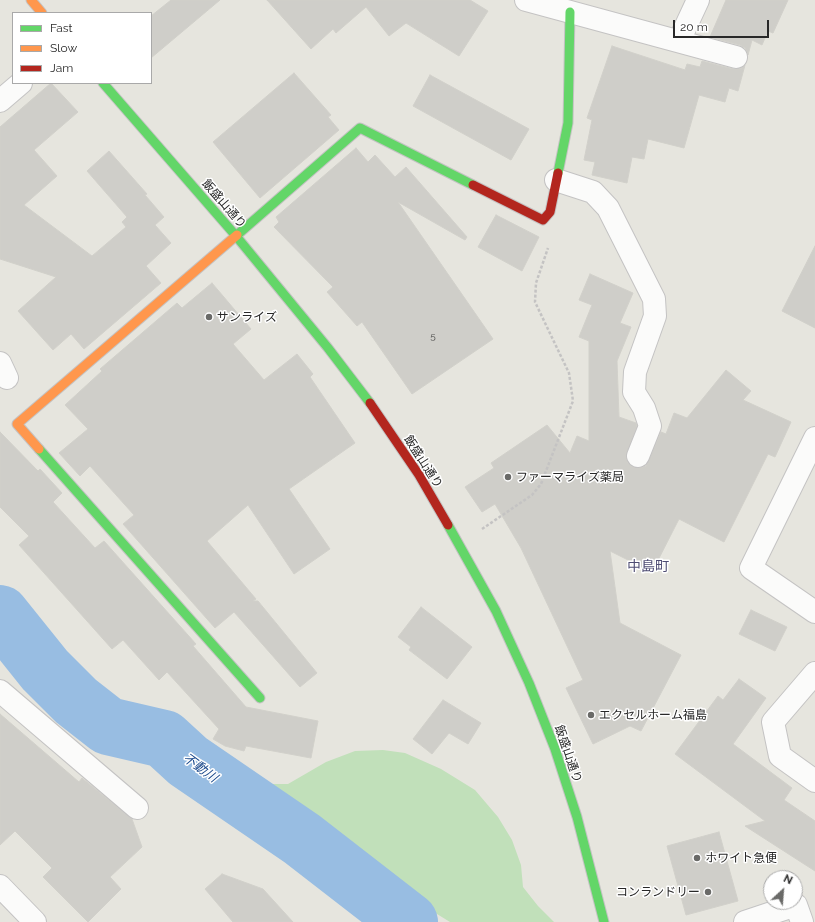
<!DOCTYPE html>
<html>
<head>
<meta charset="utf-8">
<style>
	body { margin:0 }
	#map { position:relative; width:815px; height:922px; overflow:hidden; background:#e6e5de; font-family:Raleway,sans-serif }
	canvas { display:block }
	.legend { position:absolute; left:12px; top:12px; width:140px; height:72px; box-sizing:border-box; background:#fff; border:1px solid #a9a9a9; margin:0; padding:5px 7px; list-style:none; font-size:12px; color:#282828 }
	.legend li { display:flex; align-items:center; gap:8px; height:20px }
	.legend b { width:20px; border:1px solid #a9a9a9 }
	.north { position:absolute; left:763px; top:870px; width:40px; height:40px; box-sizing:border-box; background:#fff; border:1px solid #a9a9a9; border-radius:50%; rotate:26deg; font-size:11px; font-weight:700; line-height:16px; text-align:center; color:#282828 }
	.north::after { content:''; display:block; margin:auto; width:14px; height:18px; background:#6a6a68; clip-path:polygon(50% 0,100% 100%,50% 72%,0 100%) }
	.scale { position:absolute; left:673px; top:20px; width:96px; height:18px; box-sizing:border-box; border:2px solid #282828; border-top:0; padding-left:5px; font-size:12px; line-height:14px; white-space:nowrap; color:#282828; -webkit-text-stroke:3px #fff; paint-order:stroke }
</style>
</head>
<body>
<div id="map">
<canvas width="815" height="922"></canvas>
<ul class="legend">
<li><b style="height:5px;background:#63d668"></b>Fast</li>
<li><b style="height:5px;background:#ff974d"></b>Slow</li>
<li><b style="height:5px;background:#b3261e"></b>Jam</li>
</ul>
<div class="north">N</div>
<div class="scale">20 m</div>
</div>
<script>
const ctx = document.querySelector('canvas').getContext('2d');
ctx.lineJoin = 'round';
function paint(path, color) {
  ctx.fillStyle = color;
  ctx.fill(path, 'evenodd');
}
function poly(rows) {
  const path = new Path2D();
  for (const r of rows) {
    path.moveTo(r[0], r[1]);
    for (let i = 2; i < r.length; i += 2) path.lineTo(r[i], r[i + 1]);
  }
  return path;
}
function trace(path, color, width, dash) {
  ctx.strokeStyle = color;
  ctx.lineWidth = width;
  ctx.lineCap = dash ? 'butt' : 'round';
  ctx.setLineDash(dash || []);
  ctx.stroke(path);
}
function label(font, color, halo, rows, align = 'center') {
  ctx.font = font + ' Raleway,"Noto Sans JP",sans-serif';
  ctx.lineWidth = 3;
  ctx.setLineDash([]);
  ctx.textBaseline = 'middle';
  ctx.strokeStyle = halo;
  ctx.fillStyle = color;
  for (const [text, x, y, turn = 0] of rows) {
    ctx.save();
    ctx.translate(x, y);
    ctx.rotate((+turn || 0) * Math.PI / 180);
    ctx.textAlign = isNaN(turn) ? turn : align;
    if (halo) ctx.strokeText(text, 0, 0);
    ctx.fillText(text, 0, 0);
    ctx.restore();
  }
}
const green = poly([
	[383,750,405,753,441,769,475,790,498,817,512,840,521,865,523,887,538,906,554,922,450,922,393,887,261,792,270,784,288,784,326,762,355,751]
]);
const river = poly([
	[0,614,45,670,76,701,108,726,164,739,188,761,302,839,409,922]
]);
const building = poly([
	[171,0,220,0,151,58,151,16,171,0],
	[267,0,470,0,488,11,459,56,406,23,389,36,366,7,336,33,333,29,311,49,267,0],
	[726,0,788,0,773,33,768,31,762,45,752,40,748,55,745,48,740,45,710,37,726,0],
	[612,46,685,70,687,64,700,67,702,61,733,69,740,69,745,65,738,91,729,88,725,102,699,95,684,148,648,139,644,159,632,157,627,183,592,175,595,162,584,160,592,120,587,118,612,46],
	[294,73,331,115,328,117,339,130,260,198,213,142,294,73],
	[430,75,529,129,511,160,413,106,430,75],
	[51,83,78,112,34,150,57,176,24,205,92,256,126,227,122,222,127,217,87,171,109,151,147,194,145,195,164,217,155,225,171,243,146,266,161,283,84,349,71,334,53,350,18,311,56,277,0,259,0,127,51,83],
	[356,148,368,162,375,155,395,177,406,167,467,237,465,240,398,202,493,339,412,394,362,322,357,326,327,292,333,287,274,227,279,222,276,217,356,148],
	[496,215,539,237,522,271,478,247,496,215],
	[815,246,815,328,782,311,815,246],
	[590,274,633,293,620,323,631,327,617,361,619,417,636,423,637,426,626,457,628,463,633,467,640,468,646,466,661,432,666,434,674,413,687,418,726,370,751,391,743,400,791,422,775,457,768,454,724,542,679,519,652,572,610,551,620,623,681,655,641,731,630,726,593,744,566,688,583,680,521,548,495,504,482,512,465,487,494,468,491,463,547,425,570,453,577,436,589,441,589,341,579,337,592,305,579,300,590,274],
	[212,283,251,329,233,344,264,380,297,354,313,374,310,377,355,443,289,489,330,549,294,574,248,505,207,541,256,599,253,601,258,601,317,673,300,687,234,612,215,628,123,524,134,515,90,466,80,476,59,453,88,429,65,405,102,371,100,369,177,303,182,308,212,283],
	[0,432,38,471,40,469,62,493,53,502,95,548,104,541,196,644,193,646,246,707,318,721,311,758,246,746,244,751,225,746,213,739,219,729,167,672,159,680,123,640,112,649,19,545,29,536,0,507,0,432],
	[421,607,472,647,447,679,409,650,411,647,398,637,421,607],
	[751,610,787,627,775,651,739,634,751,610],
	[739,679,766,698,733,744,792,788,784,800,815,821,815,871,745,826,765,821,675,754,718,696,723,700,739,679],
	[443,700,481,723,468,744,449,733,432,754,413,739,443,700],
	[0,714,79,782,82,778,132,819,142,847,110,877,121,889,88,922,43,877,52,868,15,831,0,845,0,714],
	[719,832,738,901,686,915,667,846,719,832],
	[222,874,263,889,293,922,233,922,205,889,222,874]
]);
const path = poly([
	[482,529,532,495,541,484,573,401,569,373,535,302,536,283,548,248]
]);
const street = poly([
	[526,0,736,57],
	[679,41,698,0],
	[0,101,21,83],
	[556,180,593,192,608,208,654,299,655,316,635,372,634,392,644,408,650,426,638,456],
	[0,363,7,378],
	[815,438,751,568,815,612],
	[815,673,773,722,780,756,815,781],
	[0,691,137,808],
	[0,886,35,922],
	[745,922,796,905,802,922]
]);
const fast = poly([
	[103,83,236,236,328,348,370,403],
	[558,173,568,123,570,12],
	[237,235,360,128,473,185],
	[39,449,260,698],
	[448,525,496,611,529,683,555,749,577,817,604,922]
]);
const slow = poly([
	[31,0,42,13],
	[39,449,17,424,237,235]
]);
const jam = poly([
	[473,185,543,220,550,212,558,173],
	[370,403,419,475,448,525]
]);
const markers = [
	[209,317,4,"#6a6a68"],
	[508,477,4,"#6a6a68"],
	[591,715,4,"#6a6a68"],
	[697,858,4,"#6a6a68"],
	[708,892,4,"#6a6a68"]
];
const numberNames = [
	["5",433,336]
];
const streetNames = [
	["飯盛山通り",224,204,49],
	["飯盛山通り",423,462,57],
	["飯盛山通り",568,754,71]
];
const poiNames = [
	["サンライズ",217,317],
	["ファーマライズ薬局",516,477],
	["エクセルホーム福島",599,715],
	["ホワイト急便",705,858],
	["コンランドリー",700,892,"right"]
];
const waterNames = [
	["不動川",200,768,36]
];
const quarterNames = [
	["中島町",648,567]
];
paint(green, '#c1e0ba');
trace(river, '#98bde2', 58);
paint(building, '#cfcec9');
trace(building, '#d1d0ca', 1);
trace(street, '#c4c3c3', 24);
trace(fast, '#c4c3c3', 11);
trace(slow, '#c4c3c3', 11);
trace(jam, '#c4c3c3', 11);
trace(path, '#c4c3c3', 2.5, [3, 2]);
trace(street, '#fbfbfa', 22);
trace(fast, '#63d668', 9);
trace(slow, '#ff974d', 9);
trace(jam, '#b3261e', 9);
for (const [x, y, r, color] of markers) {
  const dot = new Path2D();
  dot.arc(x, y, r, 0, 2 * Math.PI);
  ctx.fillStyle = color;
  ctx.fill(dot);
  trace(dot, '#fff', 1.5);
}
label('10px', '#525251', null, numberNames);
label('12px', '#282828', '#fff', streetNames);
label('12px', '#282828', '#fff', poiNames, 'left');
label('italic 13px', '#19488b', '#fff', waterNames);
label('14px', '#4f4d74', '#fff', quarterNames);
</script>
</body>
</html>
